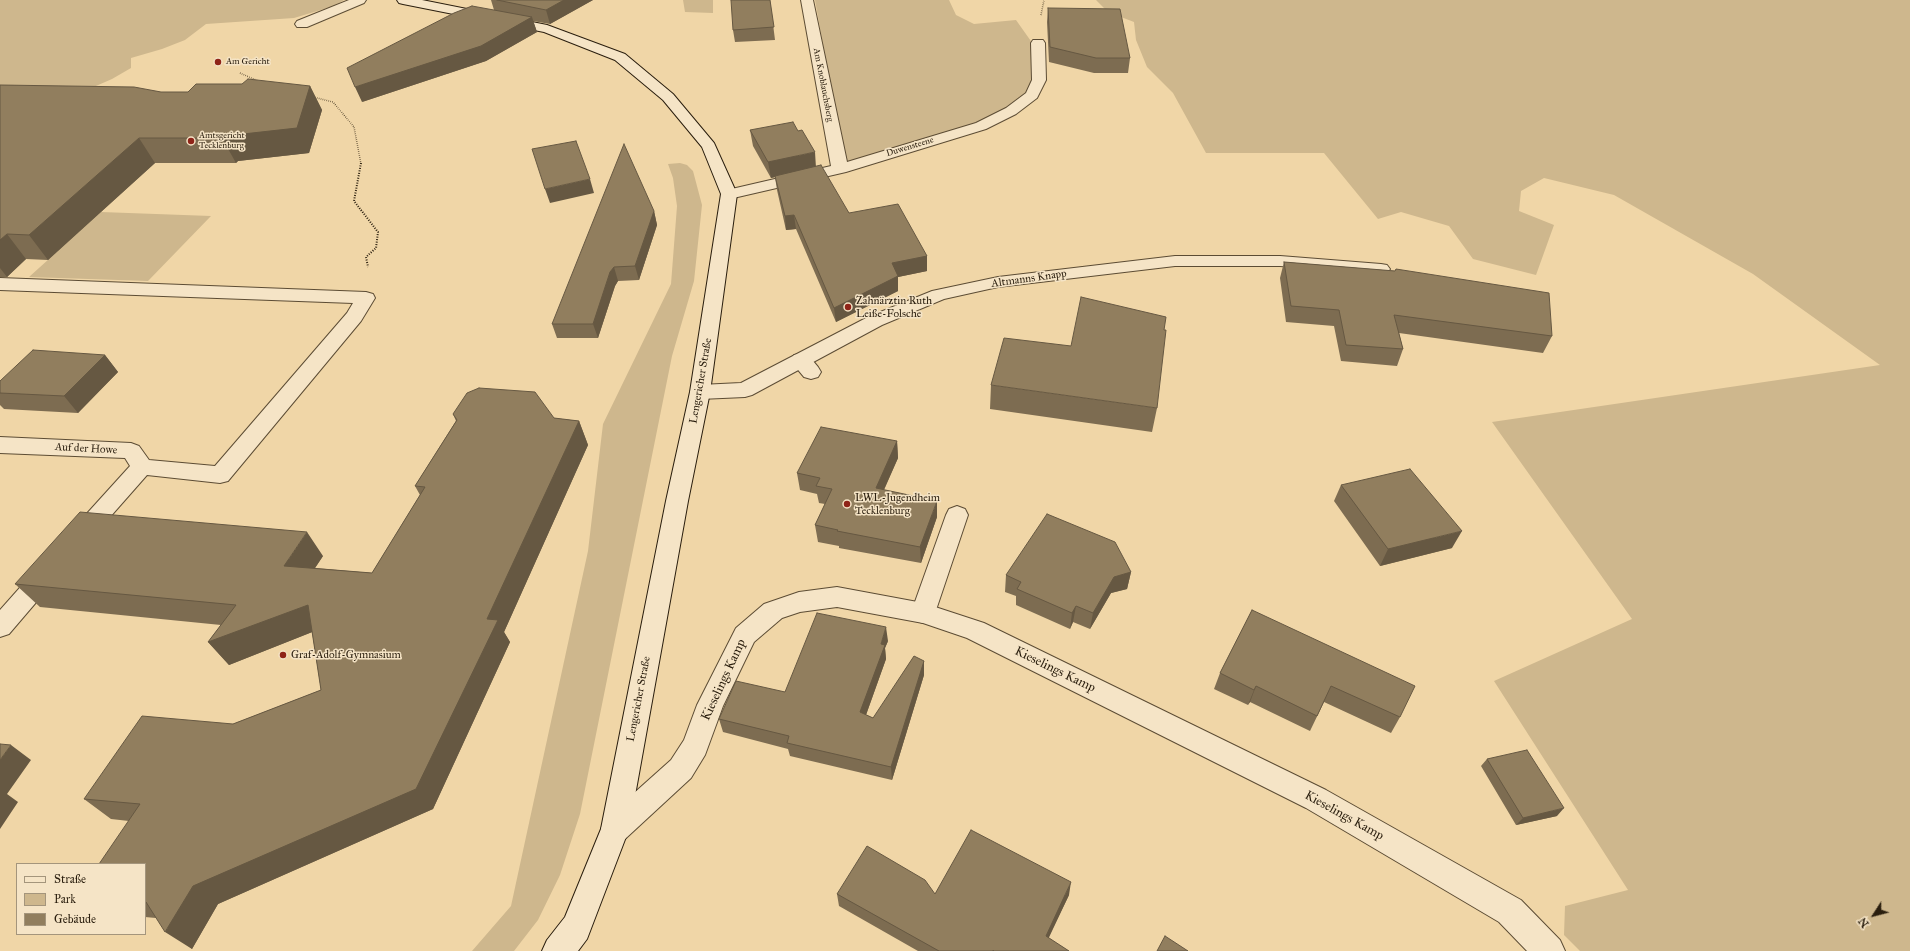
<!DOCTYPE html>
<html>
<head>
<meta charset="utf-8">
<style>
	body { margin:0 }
	#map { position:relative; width:1910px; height:951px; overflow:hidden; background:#f0d6a7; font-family:"IM FELL Great Primer",serif }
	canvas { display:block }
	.legend { position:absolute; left:16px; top:863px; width:130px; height:72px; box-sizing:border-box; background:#f5e4c6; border:1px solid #a4957c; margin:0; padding:5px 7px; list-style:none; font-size:12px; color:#2a1e0e }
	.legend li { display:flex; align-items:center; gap:8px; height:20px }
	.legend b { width:20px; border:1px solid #a4957c }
	.north { position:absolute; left:1854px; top:895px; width:40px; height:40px; -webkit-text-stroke:3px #f5e4c6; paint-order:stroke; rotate:234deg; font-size:11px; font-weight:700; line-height:16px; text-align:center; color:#2a1e0e }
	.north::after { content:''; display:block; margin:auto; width:14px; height:18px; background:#2a1e0e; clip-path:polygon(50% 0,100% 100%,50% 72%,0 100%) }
</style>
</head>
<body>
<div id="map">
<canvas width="1910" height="951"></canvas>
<ul class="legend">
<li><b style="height:5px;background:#f5e4c6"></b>Straße</li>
<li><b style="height:11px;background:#ceb78d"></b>Park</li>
<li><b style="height:11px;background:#917e5e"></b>Gebäude</li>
</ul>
<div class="north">N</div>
</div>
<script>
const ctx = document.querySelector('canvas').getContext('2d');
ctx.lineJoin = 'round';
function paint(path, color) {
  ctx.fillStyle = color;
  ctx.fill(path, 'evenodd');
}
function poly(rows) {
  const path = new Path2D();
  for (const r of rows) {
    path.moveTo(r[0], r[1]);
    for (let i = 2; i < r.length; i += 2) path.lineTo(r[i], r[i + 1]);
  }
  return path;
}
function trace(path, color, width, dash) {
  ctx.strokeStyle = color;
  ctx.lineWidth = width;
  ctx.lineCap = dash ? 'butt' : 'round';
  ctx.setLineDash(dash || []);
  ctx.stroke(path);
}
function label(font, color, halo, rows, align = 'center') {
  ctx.font = font + ' "IM FELL Great Primer",serif';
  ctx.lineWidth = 3;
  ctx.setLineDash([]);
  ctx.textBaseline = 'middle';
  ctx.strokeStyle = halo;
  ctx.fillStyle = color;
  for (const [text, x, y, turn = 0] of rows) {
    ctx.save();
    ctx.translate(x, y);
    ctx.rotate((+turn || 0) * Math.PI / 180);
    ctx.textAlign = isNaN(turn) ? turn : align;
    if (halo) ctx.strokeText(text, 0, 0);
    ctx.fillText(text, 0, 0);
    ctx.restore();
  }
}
const green = poly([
	[0,0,344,0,334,6,294,18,206,24,185,40,162,49,131,58,131,68,112,79,89,89,0,91],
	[683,0,713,0,713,13,685,12],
	[815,0,949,0,956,15,974,24,1016,20,1033,44,1034,81,1028,94,1018,103,965,129,844,164],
	[1096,0,1910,0,1910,951,1580,951,1564,935,1565,906,1628,890,1494,681,1632,619,1492,422,1880,365,1753,274,1614,195,1544,178,1521,191,1519,211,1554,225,1536,275,1473,259,1449,226,1401,212,1378,219,1324,153,1206,153,1173,93,1147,67,1136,40,1134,22,1108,12],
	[680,163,687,165,693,171,702,205,694,281,672,356,580,814,560,875,538,920,514,951,472,951,511,906,588,551,603,424,671,284,677,206,673,178,668,164],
	[101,212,211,216,148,281,29,277]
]);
const pathFar1 = poly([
	[1041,15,1044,0],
	[240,73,258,81],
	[313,97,333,102,354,127,361,164]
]);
const path = poly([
	[361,163,354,201,378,232,376,248,366,257,368,267]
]);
const service = poly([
	[0,278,366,292,373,294,375,298,361,321,228,481,220,483,147,475,88,542,80,545,72,542,68,536,72,530,130,466,125,458,0,453,0,437,131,443,139,446,149,460,215,466,347,313,353,303,0,290,0,278],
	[801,354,808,355,818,367,821,372,818,377,811,379,804,377,794,365,791,360,794,355,801,354],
	[957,506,965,509,968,515,935,613,932,620,923,623,914,620,911,613,946,515,949,509,957,506],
	[48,563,56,565,60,572,56,579,9,634,0,637,0,610,40,565,48,563]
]);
const minor = poly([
	[349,0,366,0,364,3,307,27,297,27,295,24,297,21,349,0],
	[801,0,813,0,847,162,976,123,1006,108,1026,93,1032,80,1031,43,1033,40,1043,40,1045,43,1046,80,1037,98,1016,114,986,129,846,172,729,199,723,197,721,194,723,191,831,166,801,0],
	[1175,256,1280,256,1381,264,1387,265,1390,269,1387,273,1381,274,1280,266,1175,266,998,287,944,299,882,325,752,395,745,397,700,399,693,397,690,392,693,387,700,385,741,383,868,317,932,291,998,277,1175,256],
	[837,587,923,603,984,623,1326,790,1521,900,1560,940,1565,951,1527,951,1499,922,1306,808,967,638,923,623,837,607,800,612,782,618,754,642,723,706,705,755,691,778,625,839,615,843,605,839,601,829,605,819,671,760,684,740,697,705,736,628,764,604,799,592,837,587]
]);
const secondary = poly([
	[397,0,422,0,547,25,625,54,673,94,714,143,737,194,710,392,688,501,629,829,587,939,578,951,542,951,547,940,565,917,601,829,666,501,690,392,721,194,702,147,663,100,615,60,544,32,403,4,399,3,397,0]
]);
const wall = poly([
	[491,0,593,0,550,24,533,21,537,32,486,61,362,102,494,10],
	[770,0,775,40,735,42,733,30],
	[1048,8,1130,58,1128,73,1094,73,1049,62,1047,22],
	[0,85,161,92,188,92,310,86,322,110,309,153,238,161,236,163,155,163,48,260,26,259,7,277,0,277],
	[750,130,816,166,849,213,927,256,927,271,898,277,898,291,836,322,796,229,786,230,777,190,775,177,771,178,753,146],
	[654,211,657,225,639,280,618,281,615,286,598,338,557,338,552,324],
	[1284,262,1395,271,1396,269,1552,336,1543,353,1399,333,1403,349,1397,366,1341,361,1334,326,1286,322,1280,278],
	[105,355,118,372,78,413,4,409,0,405,0,381],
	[991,385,1157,408,1152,432,990,409],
	[453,414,554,418,579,421,588,445,504,632,510,642,433,809,218,904,192,949,156,918,145,917,145,864,129,821,111,819,84,799,233,724,321,690,312,632,229,665,208,642,221,625,40,607,15,584,323,556,315,568,372,573,420,495,415,486,456,421],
	[897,441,898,458,884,490,937,517,921,563,839,548,839,546,818,542,815,525,825,504,819,503,817,494,800,490,797,473],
	[1341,485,1452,548,1380,566,1334,501],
	[1131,572,1127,589,1111,593,1090,629,1073,622,1070,629,1016,605,1016,596,1005,592,1006,575],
	[1252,610,1400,717,1391,733,1324,702,1310,731,1250,702,1248,705,1214,689,1220,673],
	[888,641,885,648,886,659,866,715,873,718,924,661,924,675,892,780,790,756,788,749,723,732,719,719,785,692],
	[1487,759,1557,816,1516,825,1481,766],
	[837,894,1069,895,1048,938,1069,951,918,951,839,906]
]);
const shadedWall = poly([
	[564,0,593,0,550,24,546,10],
	[532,17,537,32,486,61,362,102,355,87],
	[310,86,322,110,309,153,238,161,236,163,222,138],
	[139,138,155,163,48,260,29,235],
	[815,152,816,168,771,178,768,162],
	[590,179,594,193,550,203,545,189],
	[654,211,657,225,639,280,635,266],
	[794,215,796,229,786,230,785,216],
	[7,234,26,259,7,277,0,268,0,240],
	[927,256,927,271,898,277,898,291,836,322,834,308,892,263],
	[614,267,618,281,615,286,598,338,593,324,610,272],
	[105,355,118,372,78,413,64,396],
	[579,421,588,445,504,632,510,642,433,809,218,904,192,949,165,932,193,886,487,619],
	[897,441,898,458,877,505,876,488],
	[937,501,937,517,921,563,920,547],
	[1462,531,1452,548,1380,566,1388,549],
	[307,532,323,556,301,589,284,566],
	[1131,572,1127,589,1111,593,1090,629,1093,613,1114,577],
	[308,605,325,627,229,665,208,642],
	[1076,606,1073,622,1070,629,1072,613],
	[886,627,888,641,885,648,886,659,862,726,860,712],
	[924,661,924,675,892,780,891,767],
	[1256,686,1250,702,1248,705,1254,690],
	[11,745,31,760,7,794,18,802,0,829,0,760],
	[1564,808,1557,816,1516,825,1523,818],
	[1071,882,1069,895,1044,948,1046,936]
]);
const building = poly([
	[497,0,564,0,546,10,497,0],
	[731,0,770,0,774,27,733,30,731,0],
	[472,6,532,17,481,46,355,87,347,68,454,13,472,6],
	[1048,8,1120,9,1130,58,1096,58,1050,47,1048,8],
	[248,79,310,86,297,128,225,136,222,138,139,138,29,235,7,234,0,240,0,85,134,87,161,92,188,92,196,84,242,84,248,79],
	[793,122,798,131,802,130,815,152,768,162,750,130,793,122],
	[576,141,590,179,545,189,532,149,576,141],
	[624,144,654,211,635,266,614,267,610,272,593,324,552,324,624,144],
	[821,165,849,213,898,204,927,256,892,263,898,276,834,308,794,215,785,216,775,176,821,165],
	[1284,262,1395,271,1396,269,1549,293,1552,336,1394,315,1403,349,1346,345,1339,310,1291,306,1284,262],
	[1081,297,1166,317,1164,330,1166,330,1157,408,991,385,1004,338,1071,346,1081,297],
	[33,350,105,355,64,396,0,393,0,381,33,350],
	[479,388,535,392,554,418,579,421,487,619,498,620,416,789,193,886,165,932,146,902,145,902,145,864,99,864,140,804,84,799,142,716,233,724,321,690,308,605,208,642,236,605,15,584,80,512,307,532,284,566,372,573,425,487,415,486,457,420,453,414,467,393,479,388],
	[821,427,897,441,876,488,937,501,920,547,837,531,838,530,815,525,832,489,816,486,820,478,797,473,821,427],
	[1410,469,1462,531,1388,549,1341,485,1410,469],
	[1047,514,1115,542,1131,572,1114,577,1093,613,1076,606,1072,613,1017,589,1021,582,1006,575,1047,514],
	[1252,610,1415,686,1400,717,1331,686,1317,716,1256,686,1254,690,1220,673,1252,610],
	[817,613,886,627,881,644,885,645,860,712,873,718,914,656,924,661,891,767,787,743,789,736,719,719,736,681,785,692,817,613],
	[0,744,11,745,0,760,0,744],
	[1527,750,1564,808,1523,818,1487,759,1527,750],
	[971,830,1071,882,1046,936,1069,951,994,951,993,950,993,951,939,951,837,894,867,846,925,880,935,894,971,830],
	[1165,936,1188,951,1157,951,1165,936]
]);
const markers = [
	[218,62,4,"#8f2418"],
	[191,141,4,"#8f2418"],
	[848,307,4,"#8f2418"],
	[847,504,4,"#8f2418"],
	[283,655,4,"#8f2418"]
];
const farPoinames = [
	["Am Gericht",226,62],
	["Amtsgericht",199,136],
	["Tecklenburg",199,146]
];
const farStreetnames = [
	["Am Knoblauchsberg",823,85,79],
	["Duwensteene",910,147,-17]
];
const streetNames = [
	["Altmanns Knapp",1029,279,-8],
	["Lengericher Straße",701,381,-80],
	["Auf der Howe",86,449,3],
	["Lengericher Straße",639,699,-79]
];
const poiNames = [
	["Zahnärztin Ruth",856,301],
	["Leiße-Folsche",856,314],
	["LWL-Jugendheim",855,498],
	["Tecklenburg",855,511],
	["Graf-Adolf-Gymnasium",291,655]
];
const nearStreetnames = [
	["Kieselings Kamp",1055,670,26],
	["Kieselings Kamp",724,680,-65],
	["Kieselings Kamp",1344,816,29]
];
paint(green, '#ceb78d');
trace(service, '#5c4c34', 2);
trace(minor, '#5c4c34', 2);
trace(secondary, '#2a1e0e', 2);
trace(pathFar1, '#2a1e0e', 1.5, [0.5, 1.5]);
trace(path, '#2a1e0e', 2, [1, 1.5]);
paint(service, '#f5e4c6');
paint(minor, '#f5e4c6');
paint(secondary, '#f5e4c6');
paint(wall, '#7d6c51');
paint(shadedWall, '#665842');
paint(building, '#917e5e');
trace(building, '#665842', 1);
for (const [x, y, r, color] of markers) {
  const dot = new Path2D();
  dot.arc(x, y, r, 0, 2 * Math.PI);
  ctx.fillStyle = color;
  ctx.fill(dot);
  trace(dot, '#f5e4c6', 1.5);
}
label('9px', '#2a1e0e', '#f5e4c6', farPoinames, 'left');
label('9px', '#2a1e0e', '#f5e4c6', farStreetnames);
label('11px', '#2a1e0e', '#f5e4c6', streetNames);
label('11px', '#2a1e0e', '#f5e4c6', poiNames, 'left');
label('13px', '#2a1e0e', '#f5e4c6', nearStreetnames);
</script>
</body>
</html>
